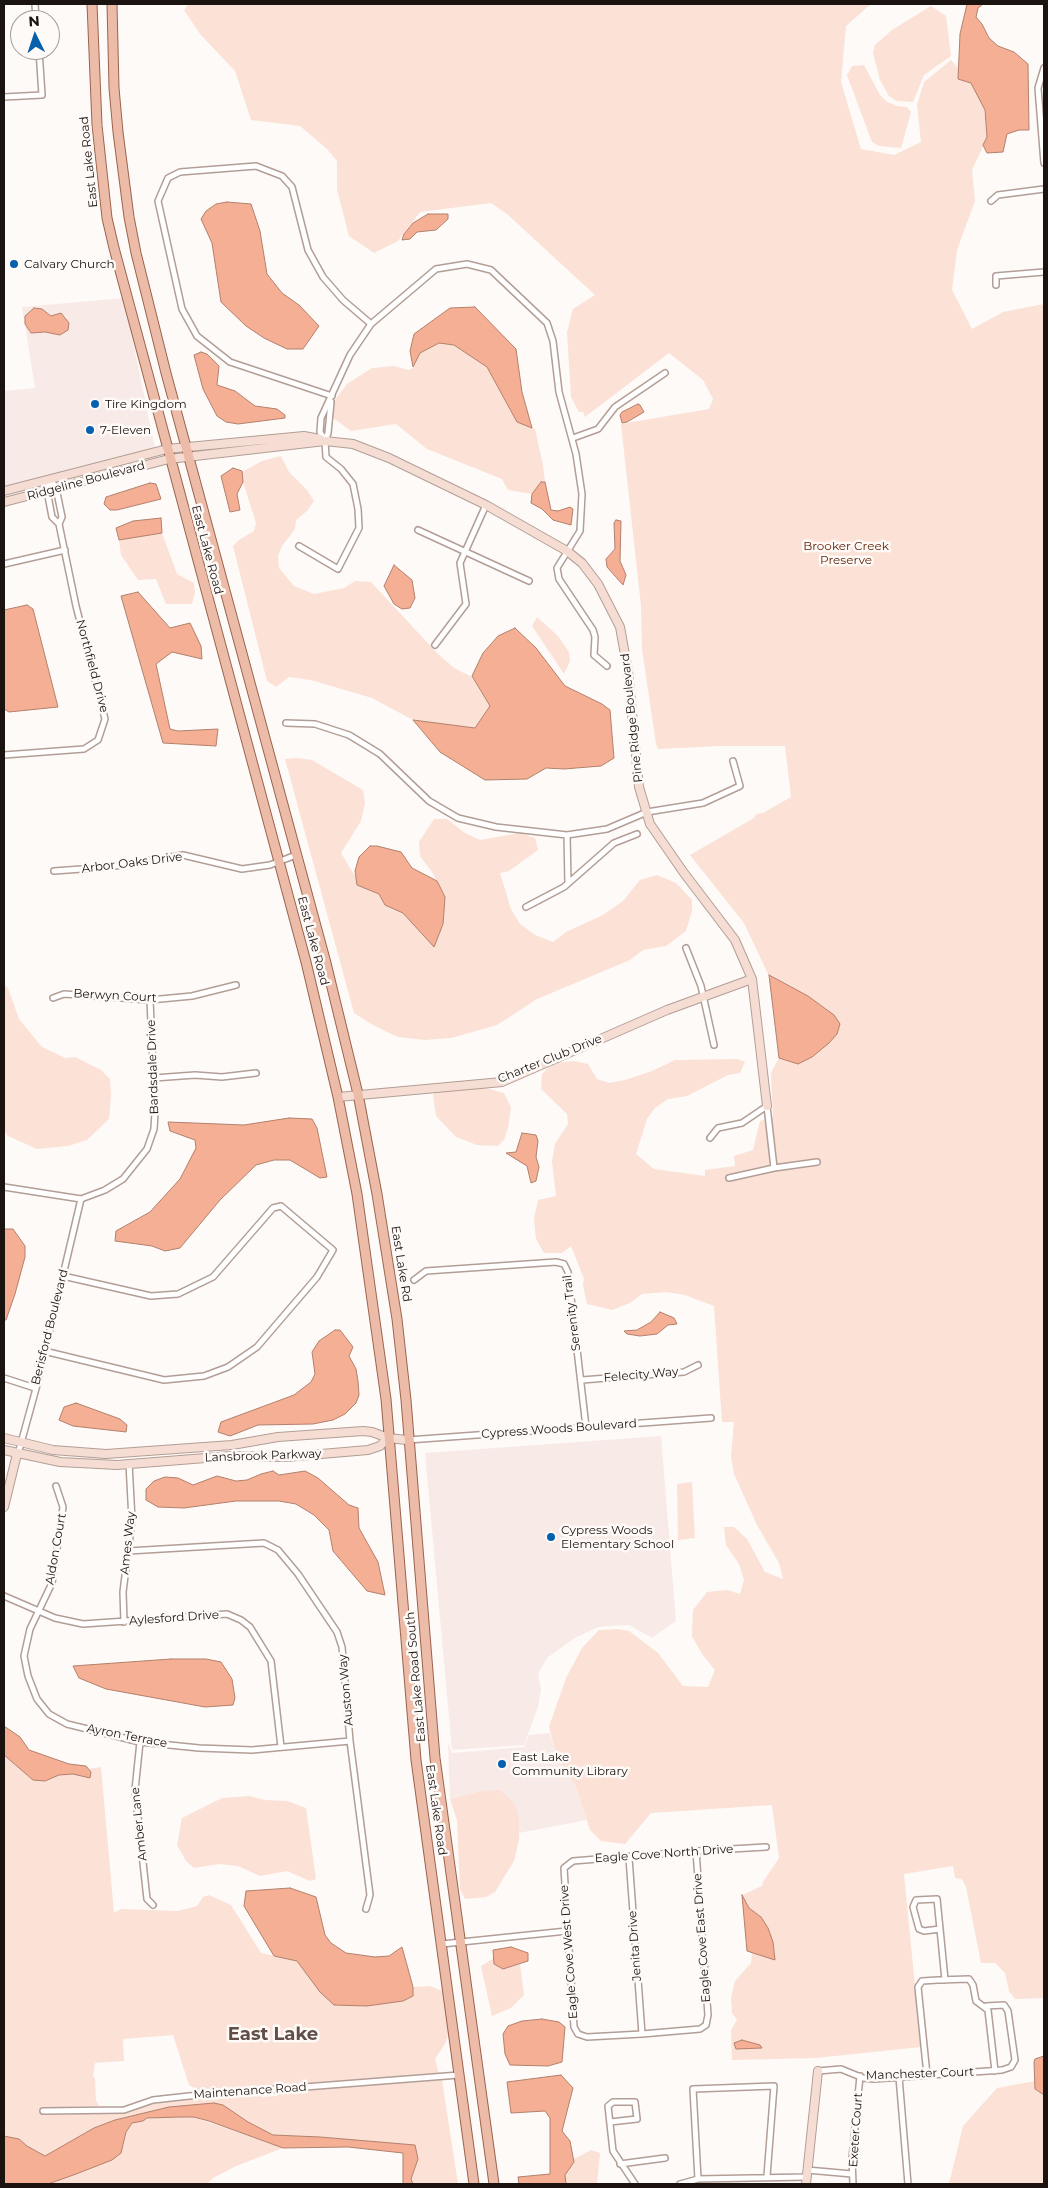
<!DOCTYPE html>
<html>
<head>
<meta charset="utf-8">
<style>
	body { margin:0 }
	#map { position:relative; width:1048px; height:2188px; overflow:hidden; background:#fefaf8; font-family:Montserrat,sans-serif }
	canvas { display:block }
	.frame { position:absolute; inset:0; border:5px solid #1b1310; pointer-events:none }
	.north { position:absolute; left:10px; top:10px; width:50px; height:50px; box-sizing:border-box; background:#fefaf8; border:1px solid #a39e9b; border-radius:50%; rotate:356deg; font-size:14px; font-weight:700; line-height:20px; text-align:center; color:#1b1310 }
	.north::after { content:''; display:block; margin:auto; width:18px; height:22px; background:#0560ae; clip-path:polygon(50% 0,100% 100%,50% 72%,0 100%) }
</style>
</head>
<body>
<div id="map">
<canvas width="1048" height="2188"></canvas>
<div class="frame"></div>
<div class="north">N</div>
</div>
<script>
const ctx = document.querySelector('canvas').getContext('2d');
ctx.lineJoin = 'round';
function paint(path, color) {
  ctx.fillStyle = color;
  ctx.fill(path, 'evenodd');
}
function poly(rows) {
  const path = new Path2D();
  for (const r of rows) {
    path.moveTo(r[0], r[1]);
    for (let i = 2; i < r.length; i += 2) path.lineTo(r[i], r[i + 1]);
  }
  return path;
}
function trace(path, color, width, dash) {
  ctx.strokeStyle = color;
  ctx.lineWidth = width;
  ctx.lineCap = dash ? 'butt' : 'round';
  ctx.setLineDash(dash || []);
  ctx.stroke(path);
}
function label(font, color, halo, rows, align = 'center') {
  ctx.font = font + ' Montserrat,sans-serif';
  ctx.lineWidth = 5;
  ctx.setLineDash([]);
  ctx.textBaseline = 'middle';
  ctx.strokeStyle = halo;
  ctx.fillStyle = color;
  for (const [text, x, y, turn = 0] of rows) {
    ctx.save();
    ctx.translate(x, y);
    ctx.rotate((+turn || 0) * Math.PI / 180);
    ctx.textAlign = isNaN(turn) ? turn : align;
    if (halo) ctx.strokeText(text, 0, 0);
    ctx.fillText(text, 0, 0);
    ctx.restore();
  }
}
const built = poly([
	[124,298,155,448,4,488,4,391,35,388,22,307],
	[47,312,51,316,64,316,67,318,49,333,31,333,25,324],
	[661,1436,676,1621,652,1638,629,1625,598,1627,573,1639,547,1658,538,1674,541,1690,538,1707,524,1745,452,1750,425,1453],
	[550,1733,557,1757,576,1787,587,1820,519,1833,519,1818,477,1792,450,1799,448,1743,452,1753,524,1747,529,1735]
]);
const green = poly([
	[188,4,871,4,846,26,841,82,861,149,894,155,921,142,917,105,924,82,951,60,983,96,987,138,972,170,975,201,957,250,952,290,972,329,1003,312,1044,304,1044,1998,1015,1999,1009,1991,1005,1973,995,1963,981,1963,966,1887,962,1879,955,1878,953,1866,904,1874,921,2047,816,2058,732,2060,731,2030,737,2020,732,2013,731,1998,735,1981,751,1963,752,1952,775,1959,773,1942,768,1928,761,1917,749,1908,742,1895,762,1886,763,1882,779,1858,772,1805,651,1813,625,1844,601,1841,590,1830,576,1787,557,1757,549,1727,566,1678,582,1648,599,1630,618,1629,629,1631,658,1653,683,1686,708,1687,715,1670,702,1654,692,1636,693,1610,707,1592,727,1590,740,1594,744,1580,739,1564,726,1545,724,1527,734,1527,747,1539,765,1572,783,1579,779,1563,757,1525,734,1474,731,1456,734,1422,722,1422,714,1306,685,1295,666,1292,642,1294,630,1303,612,1310,587,1304,583,1285,584,1279,571,1246,562,1253,544,1253,536,1239,534,1218,538,1200,556,1196,552,1161,555,1144,568,1124,567,1114,541,1089,542,1074,553,1063,574,1061,588,1064,597,1079,609,1083,625,1080,652,1071,675,1060,738,1059,745,1062,740,1073,728,1075,687,1096,668,1099,655,1108,647,1119,636,1154,654,1169,705,1176,705,1170,735,1166,734,1156,753,1150,760,1121,773,1117,771,1073,779,1058,798,1064,828,1010,808,996,768,974,744,923,690,855,754,818,756,814,763,813,791,797,785,746,720,746,658,749,656,744,642,649,641,606,621,424,709,409,713,399,703,380,669,353,585,417,583,412,579,412,571,397,567,332,573,309,595,295,507,214,491,203,420,212,398,241,374,253,349,236,337,190,337,161,327,149,300,126,251,120,235,71,200,34,184,10],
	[931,6,946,16,951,56,924,75,913,102,897,101,889,96,880,80,873,53,875,45,892,30],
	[864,65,880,95,886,101,896,106,907,107,911,112,901,148,879,146,872,142,847,75,852,66],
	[439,343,454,345,487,367,517,422,535,429,543,465,545,482,541,482,532,494,508,490,502,479,427,449,396,424,351,431,333,418,334,401,347,384,372,368,394,366,409,370,413,368,420,353],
	[281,456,289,472,307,490,314,501,307,511,296,520,295,529,282,546,278,556,279,568,294,586,314,594,344,588,355,581,371,582,437,653,454,668,472,677,490,706,475,728,413,720,372,698,311,680,289,677,276,687,267,681,233,546,239,540,254,531,256,523,243,482,242,472,262,461],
	[162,533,177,574,194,583,195,593,192,604,166,604,156,579,138,580,121,555,119,540],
	[537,617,558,636,569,652,570,661,564,674,532,626],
	[297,758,312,760,363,790,365,803,361,821,341,853,356,878,357,885,379,894,385,905,403,913,434,947,443,924,445,897,432,872,420,856,419,842,434,819,447,819,465,833,480,840,520,833,535,838,538,850,509,871,500,873,511,909,520,924,535,935,553,942,566,932,603,915,623,901,640,880,657,875,676,883,692,900,692,911,686,931,666,946,643,950,630,960,537,999,497,1025,451,1038,425,1040,398,1037,373,1025,354,1013,285,759],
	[4,985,8,988,19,1019,42,1047,65,1058,75,1057,101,1070,110,1079,111,1095,109,1119,87,1140,68,1146,37,1149,8,1136,4,1130],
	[482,1087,504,1093,511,1108,508,1128,504,1140,498,1146,477,1145,456,1137,436,1116,433,1095,438,1090],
	[692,1482,695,1538,678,1540,677,1484],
	[4,1755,33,1780,45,1781,59,1775,73,1774,90,1778,91,1772,89,1769,101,1767,114,1913,121,1909,178,1911,197,1906,203,1897,209,1895,231,1905,261,1953,297,1961,334,2005,367,2006,403,2001,413,1996,413,1987,430,1986,445,1992,450,2029,445,2044,435,2059,439,2074,201,2092,189,2085,173,2035,123,2039,124,2061,95,2063,93,2077,95,2078,96,2100,99,2106,40,2108,41,2114,124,2113,147,2105,189,2099,260,2094,262,2097,276,2096,281,2092,442,2080,458,2184,413,2184,411,2179,418,2159,415,2145,320,2137,273,2135,248,2122,223,2105,169,2107,115,2120,94,2128,45,2156,27,2146,19,2139,4,2136],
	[500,1790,515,1804,519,1818,519,1840,514,1861,495,1892,486,1897,465,1899,460,1889,457,1820,450,1799,477,1792],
	[249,1796,265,1800,287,1801,306,1808,316,1879,310,1881,287,1871,260,1876,238,1866,219,1864,194,1868,186,1861,177,1845,182,1818,222,1798],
	[494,1958,494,1964,503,1969,520,1964,524,1995,511,2008,492,2016,481,1966],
	[1035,2081,1035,2090,1044,2095,1044,2184,949,2184,963,2126,997,2088],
	[194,2117,283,2148,236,2166,213,2178,207,2184,48,2184,112,2160,123,2146,126,2132,132,2123,137,2121,160,2117],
	[591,2150,600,2153,597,2184,566,2184,565,2175,574,2162,574,2159]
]);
const water = poly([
	[967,4,983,4,978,8,976,17,982,24,989,38,998,46,1014,52,1028,64,1029,130,1019,130,1007,134,1003,152,987,153,983,145,987,137,985,110,971,83,958,79,960,34,967,4],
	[227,202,251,204,260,231,267,274,282,293,299,305,319,326,303,349,287,349,264,338,246,326,221,302,212,243,201,219,206,211,216,204,227,202],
	[428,214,448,214,448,219,436,230,417,232,410,239,402,240,404,234,413,223,428,214],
	[475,307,516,349,522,392,532,428,517,422,487,367,454,345,439,343,420,353,413,367,410,351,414,334,450,308,475,307],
	[34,308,42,309,51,316,61,313,69,323,68,330,60,335,45,332,31,333,25,324,25,316,34,308],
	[201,352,207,354,219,366,217,385,235,391,255,406,277,409,285,415,285,418,238,424,226,422,217,416,203,389,195,359,194,355,201,352],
	[638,404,640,405,644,412,627,422,622,423,620,415,622,412,638,404],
	[233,468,242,471,243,482,237,494,240,510,230,512,221,476,233,468],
	[541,482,545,482,551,510,558,511,570,507,573,509,571,525,553,520,542,509,531,503,532,494,541,482],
	[150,483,156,484,161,499,117,510,110,510,104,504,106,497,150,483],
	[161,518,162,533,119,540,116,528,133,521,161,518],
	[616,520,621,521,620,561,626,575,623,585,607,567,606,559,615,549,614,523,616,520],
	[394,565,412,580,415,598,410,608,402,609,394,604,384,586,394,565],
	[138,592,170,628,190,623,201,646,202,659,172,652,156,664,170,729,178,731,218,729,216,746,163,743,121,596,138,592],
	[27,605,33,609,58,707,9,712,4,709,4,610,27,605],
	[515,628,536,648,565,686,602,704,610,710,614,758,601,766,564,769,546,768,527,779,485,780,440,752,413,720,475,728,490,706,472,676,483,653,498,636,515,628],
	[370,846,377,846,401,852,412,868,437,881,445,897,443,924,434,947,403,913,385,905,379,894,357,885,355,871,359,857,370,846],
	[769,975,808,996,834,1015,840,1024,837,1034,829,1043,812,1057,798,1064,779,1058,769,975],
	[289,1118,312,1119,317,1128,327,1177,320,1178,290,1160,274,1160,256,1165,220,1200,180,1248,165,1251,152,1246,115,1241,116,1231,150,1212,180,1179,196,1148,195,1140,170,1131,168,1122,244,1125,289,1118],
	[522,1133,536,1135,538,1141,536,1157,539,1167,536,1181,531,1183,527,1166,506,1153,516,1152,522,1133],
	[4,1229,13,1229,25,1246,25,1257,15,1294,6,1320,4,1320,4,1229],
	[660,1312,674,1318,677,1324,668,1325,657,1334,640,1336,627,1334,624,1331,637,1330,651,1322,660,1312],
	[335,1330,340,1330,353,1347,349,1356,356,1369,358,1381,359,1395,356,1403,345,1414,333,1420,313,1424,258,1425,230,1436,218,1432,221,1422,294,1395,311,1382,315,1374,312,1352,319,1341,335,1330],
	[76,1403,120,1419,127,1425,126,1432,73,1426,59,1420,64,1407,76,1403],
	[273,1471,279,1475,305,1471,318,1478,349,1505,358,1508,359,1528,378,1562,385,1595,367,1591,333,1551,329,1530,314,1515,296,1504,279,1501,236,1501,184,1508,158,1507,146,1500,146,1489,154,1481,165,1477,178,1478,193,1485,217,1476,236,1481,247,1480,261,1474,273,1471],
	[171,1659,206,1659,221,1662,232,1679,235,1698,233,1705,205,1707,106,1689,79,1678,73,1666,171,1659],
	[4,1726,20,1737,29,1750,69,1764,86,1766,91,1772,90,1778,73,1774,59,1775,45,1781,33,1780,4,1755,4,1726],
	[290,1888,316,1897,325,1935,331,1943,346,1953,375,1957,389,1956,402,1947,413,1987,413,1996,403,2001,367,2006,334,2005,320,1992,297,1961,274,1956,244,1906,246,1891,290,1888],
	[742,1895,749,1908,761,1917,768,1928,773,1942,775,1960,747,1951,742,1895],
	[511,1947,528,1953,528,1961,503,1969,494,1964,493,1950,511,1947],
	[542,2019,559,2022,565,2027,562,2062,548,2066,510,2065,505,2054,503,2034,508,2026,522,2021,542,2019],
	[742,2040,760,2045,762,2048,736,2049,734,2043,742,2040],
	[1044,2056,1044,2095,1035,2089,1034,2062,1035,2059,1044,2056],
	[561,2075,573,2088,562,2131,570,2141,574,2162,565,2175,566,2184,519,2184,518,2177,550,2174,550,2118,545,2111,511,2113,507,2082,561,2075],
	[214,2103,223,2105,248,2122,273,2135,320,2137,415,2145,418,2159,411,2179,413,2184,403,2184,403,2153,348,2147,283,2148,209,2121,194,2117,180,2117,147,2118,143,2121,132,2123,126,2132,121,2153,112,2160,76,2174,48,2184,4,2184,4,2136,19,2139,27,2146,45,2156,94,2128,115,2120,169,2107,214,2103]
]);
const street = poly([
	[35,4,36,20],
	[1044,68,1038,88,1044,163],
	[4,97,42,95,39,50],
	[991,201,998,195,1044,189],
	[996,285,996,276,1044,272],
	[332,396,230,362,197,336,182,309,158,201,168,178,180,172,256,166,282,176,292,187,308,250,323,277,343,300,371,324],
	[573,438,598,429,615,407,665,373],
	[325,441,328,433,331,402],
	[50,479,56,488,62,517,59,524],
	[418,530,529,581],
	[299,546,338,569,359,528,358,509,353,484,341,469,326,457,325,441,320,432,321,418,350,355,371,324,436,269,467,264,491,270,547,323,553,341,559,392,576,454,582,494,580,531,557,568,559,579,593,630,595,637,594,655,607,666],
	[4,564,65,550],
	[435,645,466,604,460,563,486,505],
	[286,723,315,724,349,735,380,754,429,801,458,818,496,827,567,835,607,829,647,812,703,803,740,786,733,761],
	[4,755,84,749,98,740,105,719,76,606,59,524,52,517,49,501,47,491,50,479],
	[567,835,568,883],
	[54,871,109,867,183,855,242,869,270,865,296,855],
	[526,907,564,887,614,843,637,834],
	[686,948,701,986,714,1045],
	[53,998,64,994,150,1000,192,996,236,985],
	[154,1078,195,1075,222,1077,256,1073],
	[710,1138,718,1128,742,1123,767,1106,774,1168],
	[729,1178,774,1168,817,1162],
	[4,1187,81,1199,105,1190,123,1179,147,1149,154,1129,155,1112,150,1000],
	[414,1280,426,1271,556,1262,564,1264,568,1272,586,1427],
	[44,1351,164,1380,204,1376,228,1367,257,1347,317,1277,333,1250,281,1206,273,1208,213,1277,178,1294,151,1296,63,1276],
	[4,1378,35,1388],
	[582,1380,684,1372,698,1365],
	[408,1440,711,1418],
	[18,1454,37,1385,81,1199],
	[56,1486,63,1507,52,1583,30,1629,24,1656,28,1676,37,1699,49,1714,67,1724,140,1742,199,1748,252,1750,350,1741],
	[128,1551,264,1543,278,1550,298,1574,337,1632,342,1647,350,1741,370,1895,366,1909],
	[4,1596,55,1618,83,1624,227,1614,241,1620,250,1627,271,1661,281,1747],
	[124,1622,123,1592,132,1520,129,1463],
	[140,1742,135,1790,147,1899,153,1905],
	[696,1851,708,2015,706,2025,700,2029,642,2034,587,2037,578,2034,574,2027,564,1868,573,1861,696,1851,766,1847],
	[629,1858,642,2034],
	[940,1929,924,1931,919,1929,913,1907,916,1900,937,1899,940,1929,945,1980],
	[442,1944,567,1931],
	[818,2071,841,2069,863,2078,874,2079,1002,2070,1011,2067,1015,2060,1008,2011,1004,2005,986,2006],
	[927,2075,918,1987,922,1981,938,1980,969,1979,973,1985,976,2001,988,2010,995,2071],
	[899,2077,908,2184],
	[43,2111,124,2110,153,2100,189,2096,459,2075],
	[610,2122,637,2119,635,2102,613,2102,608,2106,613,2151,635,2184],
	[620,2164,665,2158],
	[807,2170,852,2174],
	[698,2179,693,2089,774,2086,767,2176],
	[680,2184,698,2179,806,2177],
	[853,2184,852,2159,860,2076]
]);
const secondary = poly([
	[4,491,167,449,304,436,320,439],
	[4,502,169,459,325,441,353,444,389,458,486,505,567,551,582,563,598,584,620,627,628,671,639,787,650,824,684,873,735,940,752,979,767,1106],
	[338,1097,502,1082,667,1010,752,979],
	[4,1438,53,1450,106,1454,232,1445,278,1437,363,1431,372,1432,388,1438,407,1440],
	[4,1450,60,1462,117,1465,231,1456,286,1457,368,1450,380,1446,388,1438],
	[4,1507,17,1454],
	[806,2184,818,2071]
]);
const primary = poly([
	[92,4,97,125,107,218,114,248,306,962,338,1097,357,1194,386,1399,416,1760,474,2184],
	[112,4,114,88,118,132,129,217,136,253,166,373,326,963,358,1094,377,1194,397,1319,406,1400,435,1758,494,2184]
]);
const markers = [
	[14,264,5,"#0560ae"],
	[95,404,5,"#0560ae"],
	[90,430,5,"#0560ae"],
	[551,1537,5,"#0560ae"],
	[502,1764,5,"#0560ae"]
];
const streetNames = [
	["East Lake Road",89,162,-96],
	["Ridgeline Boulevard",86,481,-15],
	["East Lake Road",207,550,75],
	["Northfield Drive",92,666,75],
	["Pine Ridge Boulevard",632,718,-96],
	["Arbor Oaks Drive",132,863,-7],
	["East Lake Road",313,941,75],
	["Berwyn Court",115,996,3],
	["Charter Club Drive",550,1059,-22],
	["Bardsdale Drive",153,1067,-92],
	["East Lake Rd",401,1264,81],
	["Serenity Trail",572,1313,-97],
	["Berisford Boulevard",50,1327,-76],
	["Felecity Way",641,1375,-5],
	["Cypress Woods Boulevard",559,1429,-4],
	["Lansbrook Parkway",263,1456,-2],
	["Ames Way",128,1543,-84],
	["Aldon Court",56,1549,-80],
	["Aylesford Drive",174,1618,-4],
	["East Lake Road South",416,1677,-95],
	["Auston Way",346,1690,-95],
	["Ayron Terrace",127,1736,11],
	["East Lake Road",436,1810,82],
	["Amber Lane",139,1824,-96],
	["Eagle Cove North Drive",664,1854,-4],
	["Eagle Cove East Drive",702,1938,-94],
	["Jenita Drive",635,1946,-94],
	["Eagle Cove West Drive",569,1952,-94],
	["Manchester Court",920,2074,-2],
	["Maintenance Road",250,2091,-4],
	["Exeter Court",856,2130,-86]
];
const poiNames = [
	["Calvary Church",24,264],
	["Tire Kingdom",105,404],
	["7-Eleven",100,430],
	["Cypress Woods",561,1530],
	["Elementary School",561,1544],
	["East Lake",512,1757],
	["Community Library",512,1771]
];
const parkNames = [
	["Brooker Creek",846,546],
	["Preserve",846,560]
];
const districtNames = [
	["East Lake",273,2035]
];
paint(built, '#f8ebe7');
paint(green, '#fbe1d6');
paint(water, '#f4af94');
trace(water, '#b3806c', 1);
trace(street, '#b29e96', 8);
trace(secondary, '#b29e96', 10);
trace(primary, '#9b644e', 11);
trace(street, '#fff', 5);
trace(secondary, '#f6ddd4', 8);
trace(primary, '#ecbca9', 9);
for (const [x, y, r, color] of markers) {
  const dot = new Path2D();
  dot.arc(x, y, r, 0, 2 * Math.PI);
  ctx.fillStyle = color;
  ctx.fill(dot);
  trace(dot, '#fefaf8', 2);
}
label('12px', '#1b1310', '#fefaf8', streetNames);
label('12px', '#1b1310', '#fefaf8', poiNames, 'left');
label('12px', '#602307', '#fefaf8', parkNames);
label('bold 18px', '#604e47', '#fefaf8', districtNames);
</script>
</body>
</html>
